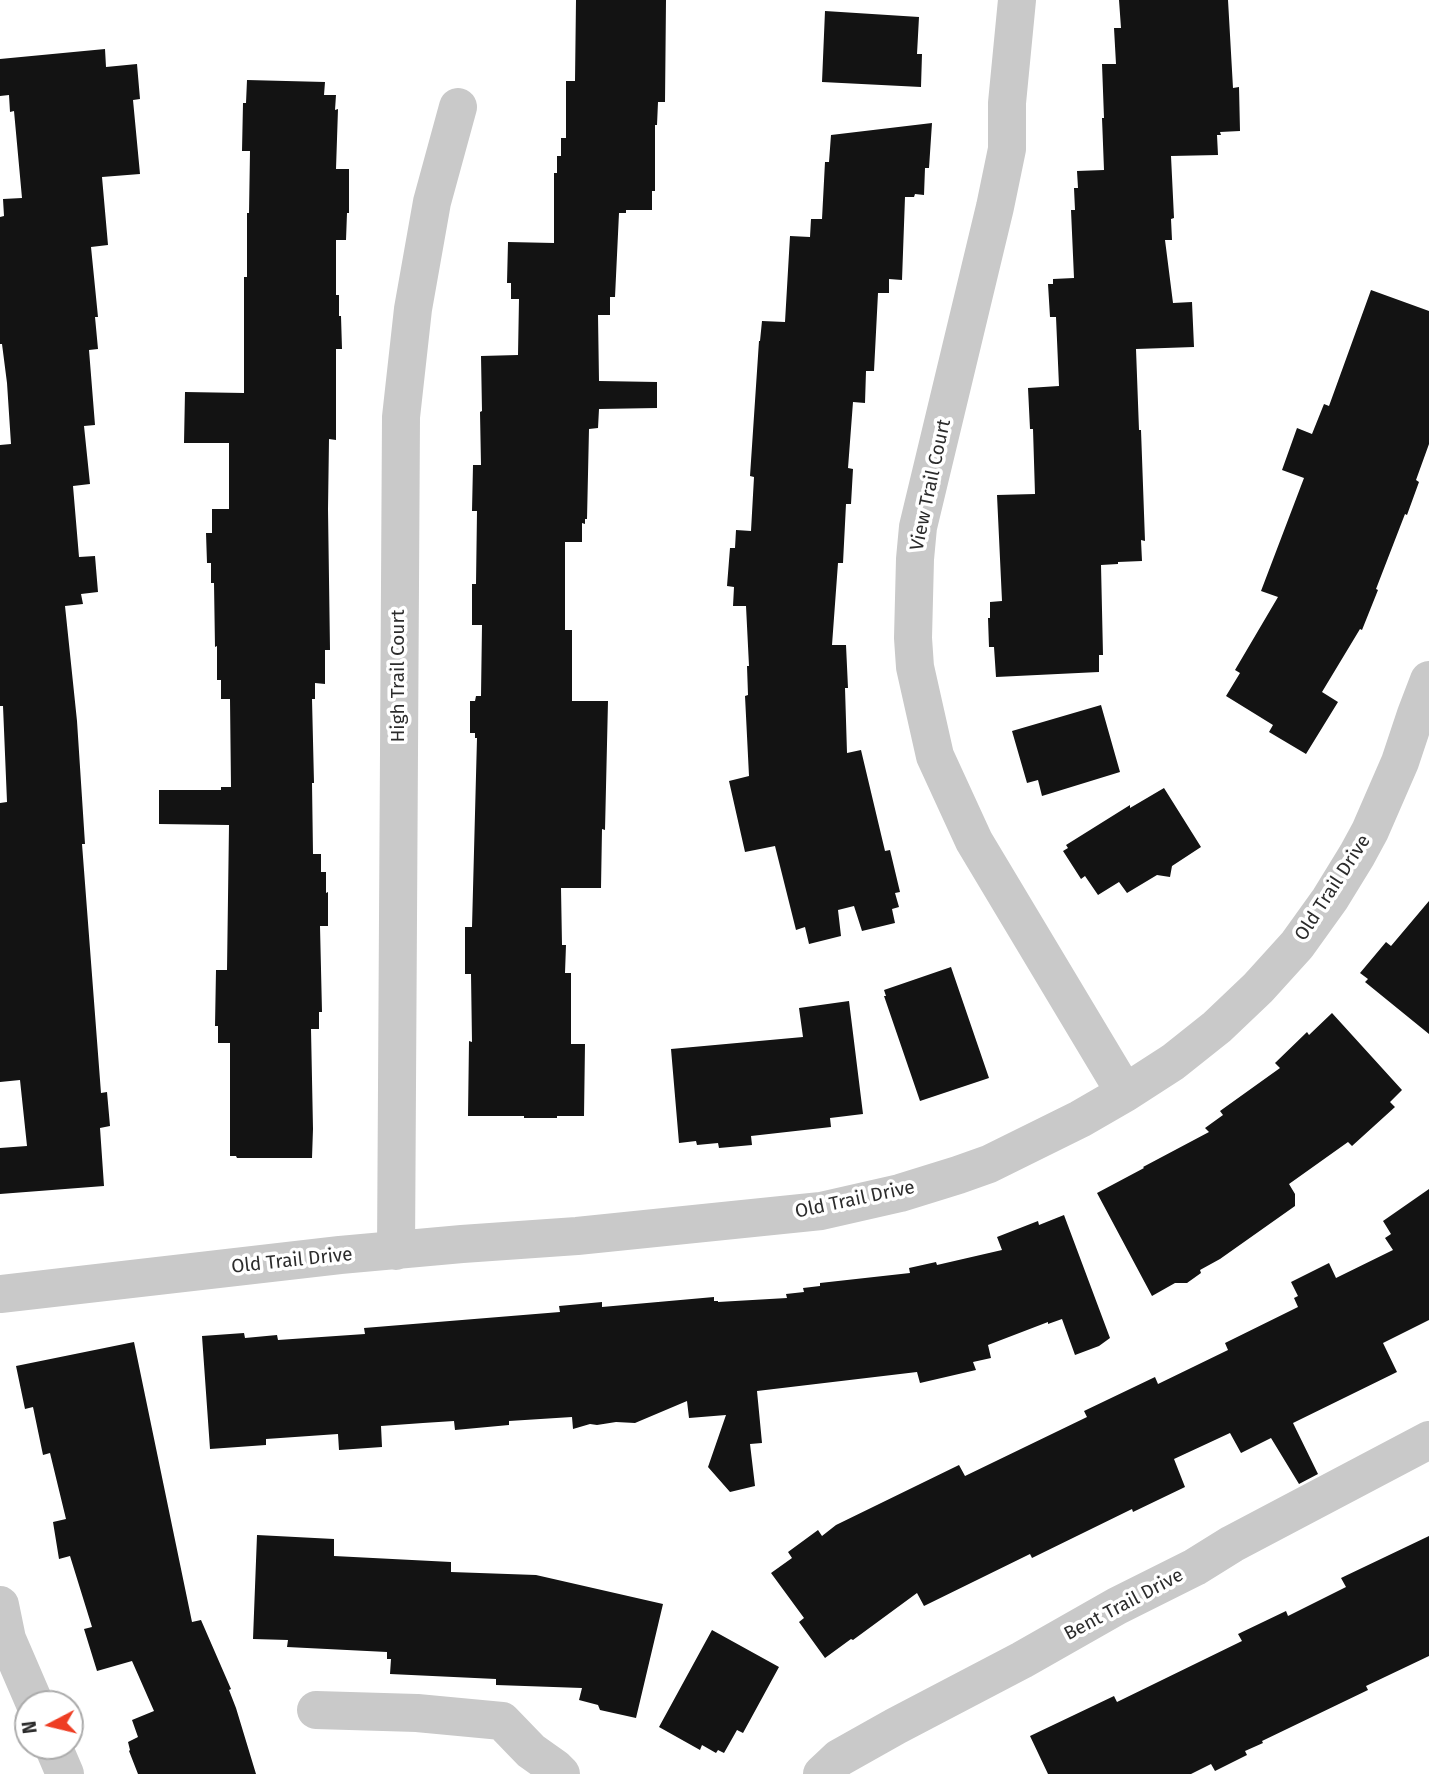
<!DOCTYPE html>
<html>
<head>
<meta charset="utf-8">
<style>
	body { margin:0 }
	#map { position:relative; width:1429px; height:1774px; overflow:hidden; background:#fff; font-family:"Fira Sans",sans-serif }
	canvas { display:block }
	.north { position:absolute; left:14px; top:1690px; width:70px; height:70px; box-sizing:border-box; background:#fff; border:2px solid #ababab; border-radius:50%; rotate:263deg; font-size:19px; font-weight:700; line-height:28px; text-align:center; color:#2c2c2c }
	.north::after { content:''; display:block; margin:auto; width:24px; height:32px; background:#ee3d23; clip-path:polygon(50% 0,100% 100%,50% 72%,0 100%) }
</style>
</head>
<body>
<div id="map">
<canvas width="1429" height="1774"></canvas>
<div class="north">N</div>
</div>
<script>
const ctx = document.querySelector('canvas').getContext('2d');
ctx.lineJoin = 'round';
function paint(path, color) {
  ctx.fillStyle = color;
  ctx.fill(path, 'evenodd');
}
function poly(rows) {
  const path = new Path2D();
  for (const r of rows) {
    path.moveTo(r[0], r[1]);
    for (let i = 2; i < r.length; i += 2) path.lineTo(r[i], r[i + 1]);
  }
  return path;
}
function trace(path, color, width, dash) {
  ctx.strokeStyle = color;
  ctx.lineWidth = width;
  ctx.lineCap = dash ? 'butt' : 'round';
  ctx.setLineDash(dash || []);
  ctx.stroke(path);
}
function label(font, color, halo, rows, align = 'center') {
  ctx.font = font + ' "Fira Sans",sans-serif';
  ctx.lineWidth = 7;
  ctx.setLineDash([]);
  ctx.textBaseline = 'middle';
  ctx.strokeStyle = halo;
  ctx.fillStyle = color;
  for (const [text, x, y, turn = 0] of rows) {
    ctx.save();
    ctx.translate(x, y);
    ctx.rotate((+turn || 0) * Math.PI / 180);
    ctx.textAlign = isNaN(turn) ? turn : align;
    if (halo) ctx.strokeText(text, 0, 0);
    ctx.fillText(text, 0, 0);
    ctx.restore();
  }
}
const building = poly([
	[576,0,666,0,665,102,658,102,657,125,655,125,655,191,652,191,652,210,626,210,626,213,619,213,615,297,610,297,610,315,598,315,599,381,657,382,657,408,599,409,598,428,589,429,587,519,585,519,585,524,582,523,582,542,565,542,565,630,572,630,572,701,608,701,605,830,602,829,601,888,561,888,562,945,566,945,565,973,571,973,571,1044,585,1044,584,1116,557,1116,557,1118,524,1118,524,1116,468,1116,469,1041,472,1042,471,974,465,974,465,927,472,927,477,738,475,738,475,733,470,733,470,701,475,701,476,696,481,696,482,625,472,625,472,584,476,584,477,511,472,511,473,465,481,465,480,412,482,411,481,356,518,355,519,299,511,299,511,283,507,283,508,242,554,243,554,173,557,173,557,156,561,156,561,138,566,138,566,81,575,81],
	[1119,0,1228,0,1233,88,1239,87,1240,131,1220,132,1221,135,1217,135,1218,155,1171,156,1174,218,1171,219,1172,240,1165,240,1173,303,1192,302,1194,347,1136,349,1139,430,1141,430,1145,541,1141,540,1142,561,1118,562,1118,564,1101,565,1103,655,1099,655,1099,672,996,677,994,647,989,647,988,618,990,618,990,602,1002,601,997,495,1035,494,1033,429,1030,429,1028,388,1059,386,1056,317,1050,317,1048,284,1053,284,1053,279,1074,278,1071,210,1075,210,1074,188,1078,188,1077,171,1104,170,1102,118,1104,118,1102,64,1116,64,1114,28,1121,28],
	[825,11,919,17,917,54,922,54,921,87,822,82],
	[105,49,106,67,137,64,140,99,133,100,140,174,102,177,108,245,91,247,98,317,95,317,98,349,89,350,95,425,84,426,90,484,73,486,79,557,95,556,98,592,81,594,83,604,65,606,77,721,85,844,82,844,101,1093,107,1092,110,1126,100,1128,104,1186,0,1194,0,1148,27,1146,20,1080,0,1082,0,803,7,802,3,706,0,706,0,445,11,444,7,383,2,344,0,344,0,217,4,216,3,199,22,198,14,111,10,112,9,95,0,96,0,59],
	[247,80,325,82,324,95,336,95,335,110,338,109,336,169,349,169,349,213,347,213,346,240,336,240,336,295,339,295,339,316,341,316,342,349,336,349,336,440,329,439,328,509,330,650,325,650,325,684,315,683,315,699,312,699,314,783,312,783,313,854,321,854,321,872,326,872,326,893,328,892,328,926,320,926,322,1012,319,1012,319,1029,311,1029,313,1129,312,1158,237,1158,236,1156,230,1156,230,1043,218,1043,218,1026,215,1026,216,970,227,970,229,825,159,824,159,790,221,790,221,787,231,787,230,699,221,699,221,680,217,680,217,646,215,647,214,583,211,583,211,563,207,563,206,533,212,533,212,509,229,509,229,443,184,443,185,392,244,393,244,277,247,277,247,213,249,213,250,151,242,151,243,103,246,103],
	[932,123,929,168,925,168,924,195,915,194,914,197,905,197,902,280,889,279,889,293,878,293,874,371,866,371,865,403,853,402,848,468,853,469,851,504,846,504,843,563,838,563,832,645,846,645,848,688,845,688,847,753,861,750,885,851,890,850,900,892,895,893,899,907,892,909,895,923,862,931,854,906,838,910,841,936,809,944,805,927,796,930,775,846,745,852,729,781,749,776,745,696,748,695,747,666,749,666,746,606,733,606,734,587,727,586,730,548,735,548,736,530,751,531,754,477,750,476,759,341,760,341,762,321,785,322,790,236,810,237,811,219,822,219,825,162,829,162,831,135],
	[1371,290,1429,311,1429,444,1416,480,1419,482,1407,515,1405,514,1376,589,1378,590,1362,630,1360,629,1322,692,1338,702,1306,754,1269,732,1273,725,1226,696,1240,673,1235,670,1278,597,1261,591,1304,478,1282,470,1297,428,1312,434,1324,404,1329,406],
	[1101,705,1120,772,1042,796,1038,780,1027,783,1012,731],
	[1164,788,1201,847,1172,866,1170,877,1157,875,1127,893,1119,882,1098,895,1085,876,1081,879,1063,851,1068,848,1066,845,1130,805,1130,808],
	[1429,901,1429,1034,1365,982,1368,979,1360,973,1386,942,1391,946],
	[951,967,989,1078,920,1101,884,996,886,996,884,990],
	[849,1001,863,1114,830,1118,831,1127,751,1136,752,1145,719,1148,718,1143,697,1145,696,1141,679,1143,671,1049,803,1037,799,1008],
	[1332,1013,1402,1090,1390,1102,1395,1107,1352,1146,1348,1142,1289,1184,1295,1194,1295,1206,1220,1259,1200,1270,1201,1273,1187,1283,1175,1283,1152,1296,1097,1193,1144,1168,1143,1167,1209,1132,1205,1128,1223,1115,1220,1111,1280,1068,1275,1063,1307,1032,1309,1035],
	[1429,1189,1429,1320,1383,1343,1397,1372,1293,1423,1318,1474,1299,1484,1271,1438,1241,1453,1230,1433,1174,1459,1185,1487,1133,1512,1132,1509,1032,1558,1030,1554,924,1606,917,1593,853,1640,851,1639,825,1658,799,1622,804,1618,771,1573,792,1558,788,1552,818,1530,822,1536,836,1525,959,1465,965,1476,1087,1417,1084,1411,1155,1377,1158,1384,1228,1350,1225,1343,1298,1307,1294,1298,1298,1296,1291,1282,1329,1263,1336,1278,1393,1250,1385,1238,1391,1234,1383,1221],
	[1064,1215,1110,1338,1099,1346,1075,1355,1062,1319,1048,1324,1048,1322,988,1345,991,1358,973,1362,976,1370,920,1383,917,1372,757,1391,762,1443,750,1444,755,1486,730,1492,708,1467,726,1415,689,1418,687,1401,635,1423,616,1422,597,1425,590,1424,573,1429,572,1417,509,1421,509,1425,455,1430,454,1421,423,1423,381,1426,382,1447,339,1450,338,1434,266,1439,266,1445,210,1449,202,1336,244,1333,245,1338,277,1335,278,1340,365,1334,364,1328,560,1312,559,1306,602,1302,602,1307,714,1297,714,1301,718,1301,718,1302,787,1298,786,1294,804,1292,803,1288,820,1286,820,1283,910,1273,909,1268,936,1262,937,1265,1002,1250,997,1237,1038,1221,1039,1225],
	[134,1342,192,1622,201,1620,231,1689,229,1690,236,1708,256,1774,138,1774,129,1751,130,1750,128,1742,138,1737,132,1720,154,1711,132,1661,97,1671,84,1629,92,1627,70,1556,59,1559,53,1522,66,1519,50,1453,43,1455,33,1407,25,1409,16,1366],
	[257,1535,334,1539,334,1556,451,1562,451,1572,536,1575,663,1604,636,1718,600,1710,598,1705,579,1700,582,1688,496,1685,496,1679,390,1674,391,1659,387,1659,387,1652,287,1647,288,1640,253,1639],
	[1429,1536,1429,1656,1366,1686,1368,1690,1262,1741,1263,1743,1245,1751,1247,1755,1215,1771,1211,1764,1191,1774,1048,1774,1030,1736,1114,1696,1117,1702,1242,1641,1238,1634,1286,1611,1288,1616,1346,1587,1341,1578],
	[712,1630,779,1667,743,1733,737,1730,724,1753,718,1750,716,1753,702,1745,700,1750,659,1727]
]);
const minor = poly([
	[1017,0,1007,103,1007,149,995,207,918,527,915,559,913,638,915,667,935,756,974,841,1125,1093],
	[396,1251,401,417,413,309,432,202,458,107],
	[0,1294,340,1255,462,1244,577,1236,821,1211,900,1193,958,1175,989,1164,1080,1119,1125,1093,1173,1062,1217,1027,1258,988,1297,945,1330,899,1357,855,1370,831,1400,762,1416,714,1429,680],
	[0,1605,7,1639,35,1704],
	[316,1710,417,1713,502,1721,531,1751,555,1768,561,1774],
	[53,1746,65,1774],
	[822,1774,839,1758,896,1726,1022,1660,1117,1606,1195,1567,1232,1544,1429,1440]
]);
const streetNames = [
	["View Trail Court",931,485,-78],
	["High Trail Court",399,676,-90],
	["Old Trail Drive",1333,888,-57],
	["Old Trail Drive",855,1200,-12],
	["Old Trail Drive",292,1261,-6],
	["Bent Trail Drive",1124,1605,-28]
];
paint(building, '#131313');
trace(minor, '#c9c9c9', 38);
label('19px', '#2c2c2c', '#fff', streetNames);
</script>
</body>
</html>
